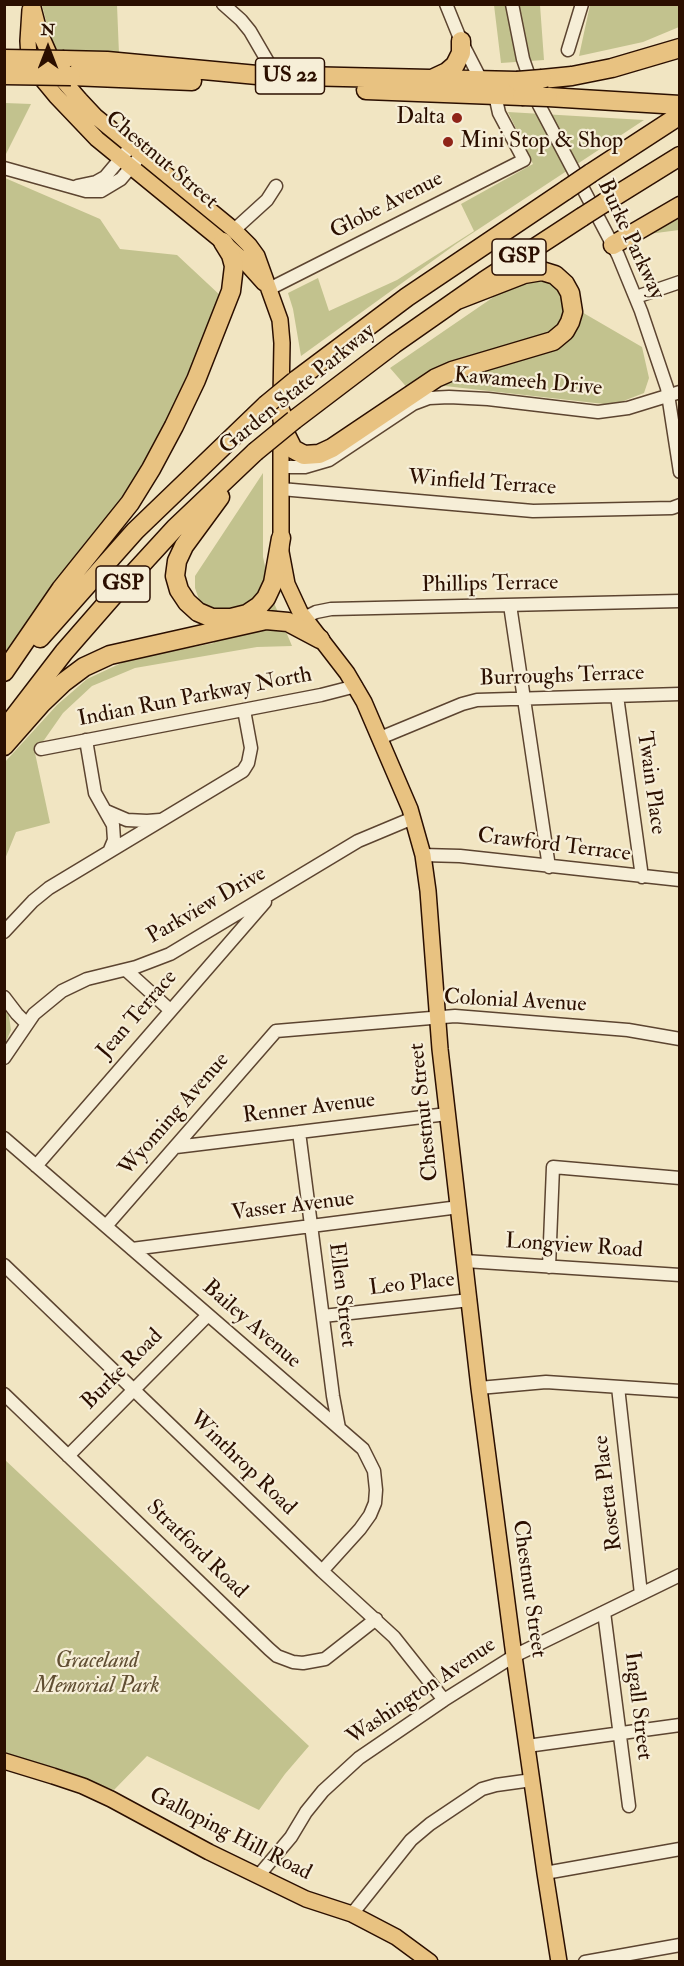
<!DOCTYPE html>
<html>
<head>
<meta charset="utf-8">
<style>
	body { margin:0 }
	#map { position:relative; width:684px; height:1966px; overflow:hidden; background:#f1e5c2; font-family:"IM FELL Double Pica",serif }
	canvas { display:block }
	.frame { position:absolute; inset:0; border:6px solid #2b0f00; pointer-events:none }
	.north { position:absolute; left:18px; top:18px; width:60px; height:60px; -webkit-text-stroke:4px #f6eed7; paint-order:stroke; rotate:0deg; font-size:16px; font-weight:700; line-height:24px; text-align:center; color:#2b0f00 }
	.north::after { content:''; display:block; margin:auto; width:21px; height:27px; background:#2b0f00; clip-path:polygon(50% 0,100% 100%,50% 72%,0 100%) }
</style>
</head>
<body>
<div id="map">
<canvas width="684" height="1966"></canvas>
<div class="frame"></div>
<div class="north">N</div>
</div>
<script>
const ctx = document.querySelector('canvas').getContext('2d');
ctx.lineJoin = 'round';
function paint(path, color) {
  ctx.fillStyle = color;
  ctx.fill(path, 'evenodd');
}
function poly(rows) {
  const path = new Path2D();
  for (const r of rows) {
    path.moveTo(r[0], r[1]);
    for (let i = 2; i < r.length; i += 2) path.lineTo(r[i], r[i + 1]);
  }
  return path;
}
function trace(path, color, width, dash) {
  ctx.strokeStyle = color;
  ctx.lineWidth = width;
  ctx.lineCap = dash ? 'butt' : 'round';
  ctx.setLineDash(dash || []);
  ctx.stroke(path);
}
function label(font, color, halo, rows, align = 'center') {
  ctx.font = font + ' "IM FELL Double Pica",serif';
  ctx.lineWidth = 4.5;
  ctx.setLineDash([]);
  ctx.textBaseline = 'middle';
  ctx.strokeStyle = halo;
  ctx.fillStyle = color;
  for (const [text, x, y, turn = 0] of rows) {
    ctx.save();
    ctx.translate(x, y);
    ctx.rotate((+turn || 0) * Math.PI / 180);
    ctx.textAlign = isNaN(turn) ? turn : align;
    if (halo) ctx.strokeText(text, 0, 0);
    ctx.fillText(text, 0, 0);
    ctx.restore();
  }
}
const green = poly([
	[42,5,117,5,119,54,54,53],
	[494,5,540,5,544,60,501,63],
	[590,5,679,5,679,27,643,42,579,56],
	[5,103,31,104,5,156,4,103],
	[508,112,644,120,456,244,301,356,293,309,288,293,318,278,329,311,397,280,474,231,461,204,533,164],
	[5,178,100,219,120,249,177,255,222,297,143,473,40,610,5,653],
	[679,217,679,230,641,235],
	[530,279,547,281,561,292,580,311,642,347,649,378,644,393,613,405,445,386,410,391,390,368,514,283],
	[263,473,263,557,272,598,292,646,257,647,135,668,92,686,63,713,35,753,50,823,16,832,5,859,4,763,57,705,87,679,130,659,214,643,195,588,195,576],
	[5,1011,9,1016,11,1030,5,1044],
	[4,1459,309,1746,285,1774,259,1810,147,1756,114,1790,57,1768,5,1754]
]);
const minor = poly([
	[223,4,241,20,250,31,268,62,271,76],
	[446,4,461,41,481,80],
	[512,4,523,59,539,105,618,255,641,311,667,388,680,472],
	[568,50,582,4],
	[4,168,86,191,101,191,121,179,142,154],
	[77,186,96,182,105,177,132,145],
	[234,230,267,200,276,186],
	[269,289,524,160,499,113,495,95],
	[636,297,680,282],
	[281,467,305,467,329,460,413,404,429,398,449,397,488,399,598,412,628,408,680,392],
	[281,489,533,511,672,508,680,505],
	[510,605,549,867],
	[304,618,316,612,331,609,680,601],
	[617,696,642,877],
	[380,738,462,704,477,700,680,694],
	[86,740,95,793,113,825,114,840,109,852],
	[41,749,321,695,356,686],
	[106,811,127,820,147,821,160,820],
	[423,855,460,856,680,880],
	[4,932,33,901,49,888,243,771,248,763,251,748,244,710],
	[126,970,170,1010],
	[4,997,17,1014,26,1023],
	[4,1058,34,1014,62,991,87,979,136,967,170,954,358,841,413,818],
	[299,1132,333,1396,339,1428],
	[4,1138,363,1449,374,1471,376,1490,375,1503,370,1515,360,1529,322,1571],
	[176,1147,447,1114],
	[36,1166,265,902],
	[106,1226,276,1031,455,1016,628,1030,680,1039],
	[132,1249,459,1207],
	[465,1261,680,1275],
	[4,1265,322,1571,394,1637,444,1700],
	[549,1267,553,1167,680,1178],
	[323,1316,470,1300],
	[618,1387,641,1594],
	[479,1388,546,1382,680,1391],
	[4,1394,269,1649,277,1656,293,1662,303,1663,325,1659,376,1619],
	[68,1456,208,1315],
	[604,1612,629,1806],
	[527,1746,680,1725],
	[545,1873,680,1849],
	[259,1875,291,1837,306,1812,323,1791,359,1758,444,1700,514,1656,680,1575],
	[352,1914,411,1840,430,1824,482,1789,496,1785,532,1780],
	[585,1962,680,1945]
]);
const major = poly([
	[32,4,39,31,54,65,61,78,80,100,95,116,234,230,249,245,257,256,280,320,282,343,281,399],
	[30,10,28,41,29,57,37,73,56,96,97,139,223,242,246,263,264,283],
	[281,426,281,552,287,584,300,612,347,673,364,702,410,809,423,855,428,891,440,1049,479,1388,514,1656,545,1873,559,1962],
	[4,1761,53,1776,83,1786,111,1799,209,1852,306,1899,352,1914,396,1937,430,1962]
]);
const highway = poly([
	[64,60,107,61,257,75,517,81],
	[71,76,192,81],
	[432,79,447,72,455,65,461,53,461,41],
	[542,79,572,76,612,68,680,48],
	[366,90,522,96],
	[548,97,680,105],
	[591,173,680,115],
	[604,203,680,156],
	[613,245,680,206],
	[295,381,407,297,566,190],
	[281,412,285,433,293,449,304,455,319,454,332,448,436,378,452,371,553,341,565,331,570,322,573,312,570,293,565,284,555,275,542,271,524,274,457,300],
	[294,420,394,344,484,281,582,217],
	[220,497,184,546,177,561,175,576,179,590,187,602,198,612,212,618,231,618,247,614,259,606,266,598,273,583,281,538],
	[40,638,135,531,266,405],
	[4,672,61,589,130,503,151,469,174,426,196,380,231,291,234,266,231,255,223,242],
	[4,730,64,652,119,589,175,528,255,452],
	[4,746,41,704,64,682,84,667,110,655,266,620,288,622,320,639]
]);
const highwayBridge = poly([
	[4,59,64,60],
	[4,75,71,76],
	[517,81,542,79],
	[522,96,548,97],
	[566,190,591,173],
	[582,217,604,203],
	[266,405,295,381],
	[255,452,294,420]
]);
const markers = [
	[457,118,6,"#8f2418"],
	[448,142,6,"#8f2418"]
];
const shields = [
	[290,76,69],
	[519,257,54],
	[123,584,54]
];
const shieldNames = [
	["US 22",290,76],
	["GSP",519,257],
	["GSP",123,584]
];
const poiNames = [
	["Dalta",445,118],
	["Mini Stop & Shop",460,142,"left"]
];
const streetNames = [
	["Chestnut Street",161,161,40],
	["Globe Avenue",387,206,-27],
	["Burke Parkway",630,240,65],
	["Kawameeh Drive",528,383,5],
	["Garden State Parkway",298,390,-39],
	["Winfield Terrace",482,484,4],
	["Phillips Terrace",490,585,-1],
	["Burroughs Terrace",562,677,-2],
	["Indian Run Parkway North",195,698,-11],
	["Twain Place",650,783,82],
	["Crawford Terrace",554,846,7],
	["Parkview Drive",207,906,-30],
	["Colonial Avenue",515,1002,3],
	["Jean Terrace",138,1015,-49],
	["Renner Avenue",309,1109,-7],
	["Chestnut Street",425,1112,-96],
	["Wyoming Avenue",175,1115,-49],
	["Vasser Avenue",293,1207,-7],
	["Longview Road",574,1247,4],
	["Leo Place",412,1285,-6],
	["Ellen Street",341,1295,83],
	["Bailey Avenue",251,1325,41],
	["Burke Road",123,1370,-45],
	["Winthrop Road",242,1464,44],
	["Rosetta Place",609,1493,-97],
	["Stratford Road",196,1550,44],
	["Chestnut Street",528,1589,82],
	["Washington Avenue",422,1692,-34],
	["Ingall Street",637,1706,83],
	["Galloping Hill Road",230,1835,27]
];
const parkNames = [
	["Graceland",97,1662],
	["Memorial Park",97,1687]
];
paint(green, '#c2c28e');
trace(minor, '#5c4430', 15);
trace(major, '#2b0f00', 18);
trace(highway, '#2b0f00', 21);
trace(minor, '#f6eed7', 12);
trace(major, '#e8c281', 15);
trace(highway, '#e8c281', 18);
trace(highwayBridge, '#2b0f00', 21, []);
trace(highwayBridge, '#e8c281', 18);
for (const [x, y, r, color] of markers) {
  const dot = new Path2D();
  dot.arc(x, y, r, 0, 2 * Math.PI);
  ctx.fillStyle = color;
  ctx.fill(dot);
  trace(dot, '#f6eed7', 2);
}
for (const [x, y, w] of shields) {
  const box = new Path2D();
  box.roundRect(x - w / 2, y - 18, w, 36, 4.5);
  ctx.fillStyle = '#f6eed7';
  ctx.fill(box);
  trace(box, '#2b0f00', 1.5);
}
label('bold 21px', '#2b0f00', null, shieldNames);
label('22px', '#2b0f00', '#f6eed7', poiNames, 'right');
label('22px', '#2b0f00', '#f6eed7', streetNames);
label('italic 22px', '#604e32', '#f6eed7', parkNames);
</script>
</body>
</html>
